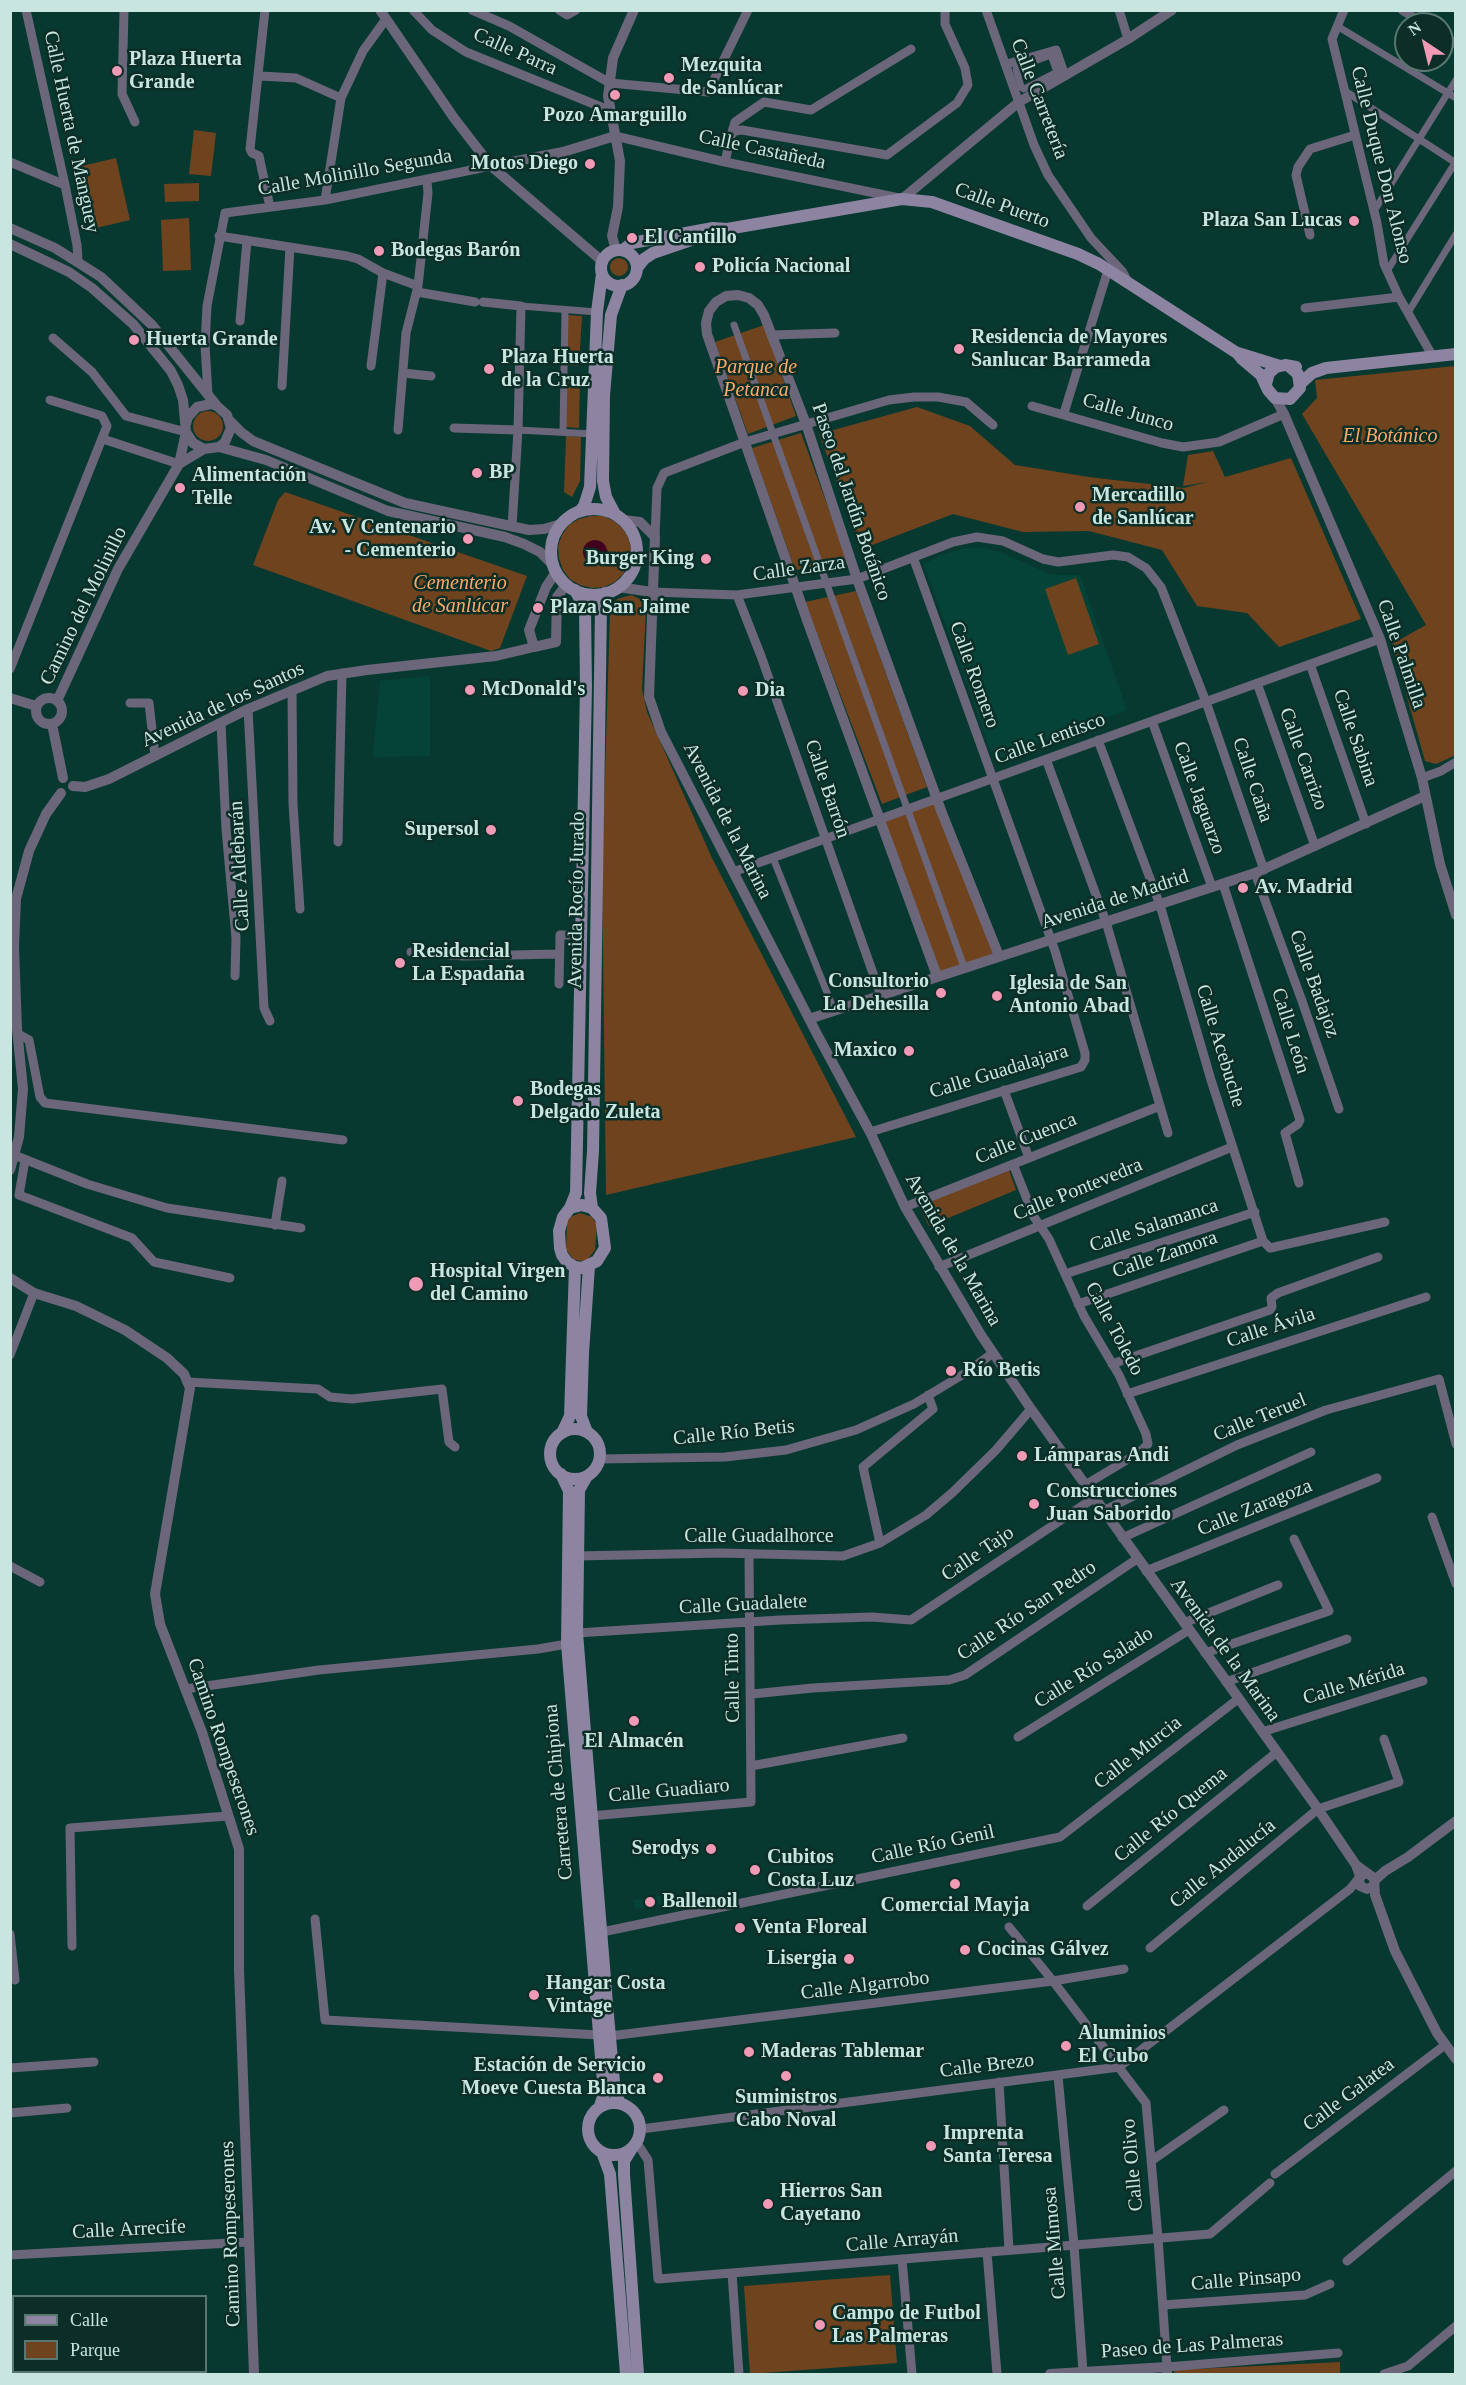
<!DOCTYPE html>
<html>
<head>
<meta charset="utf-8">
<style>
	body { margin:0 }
	#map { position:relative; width:1466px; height:2385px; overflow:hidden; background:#083931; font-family:"Times New Roman",serif }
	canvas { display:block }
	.frame { position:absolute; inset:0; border:12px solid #c8e6df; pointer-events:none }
	.legend { position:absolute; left:12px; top:2295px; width:195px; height:78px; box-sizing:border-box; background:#0d2d27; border:2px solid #587771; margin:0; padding:8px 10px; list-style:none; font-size:18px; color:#c8e6df }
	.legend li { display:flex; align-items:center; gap:12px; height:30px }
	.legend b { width:30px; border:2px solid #587771 }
	.north { position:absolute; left:1394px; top:12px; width:60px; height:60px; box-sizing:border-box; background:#0d2d27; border:2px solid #587771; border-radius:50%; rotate:325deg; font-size:16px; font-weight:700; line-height:24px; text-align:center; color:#c8e6df }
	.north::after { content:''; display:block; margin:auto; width:21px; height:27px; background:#f09ab6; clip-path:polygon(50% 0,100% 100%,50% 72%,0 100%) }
</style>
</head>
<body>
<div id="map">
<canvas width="1466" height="2385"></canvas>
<div class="frame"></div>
<ul class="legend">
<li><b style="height:8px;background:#8c84a1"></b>Calle</li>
<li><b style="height:16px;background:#6f431d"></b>Parque</li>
</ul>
<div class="north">N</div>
</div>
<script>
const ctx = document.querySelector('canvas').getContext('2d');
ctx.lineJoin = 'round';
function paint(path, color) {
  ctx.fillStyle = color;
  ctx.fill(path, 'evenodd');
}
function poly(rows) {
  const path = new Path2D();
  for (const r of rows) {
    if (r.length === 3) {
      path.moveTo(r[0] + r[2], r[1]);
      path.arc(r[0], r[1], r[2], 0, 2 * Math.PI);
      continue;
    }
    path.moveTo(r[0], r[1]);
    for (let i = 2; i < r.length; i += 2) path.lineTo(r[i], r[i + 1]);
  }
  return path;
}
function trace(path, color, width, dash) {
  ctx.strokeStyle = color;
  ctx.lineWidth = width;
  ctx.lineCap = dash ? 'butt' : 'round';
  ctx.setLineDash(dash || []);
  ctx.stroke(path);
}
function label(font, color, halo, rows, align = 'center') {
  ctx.font = font + ' "Times New Roman",serif';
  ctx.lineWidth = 5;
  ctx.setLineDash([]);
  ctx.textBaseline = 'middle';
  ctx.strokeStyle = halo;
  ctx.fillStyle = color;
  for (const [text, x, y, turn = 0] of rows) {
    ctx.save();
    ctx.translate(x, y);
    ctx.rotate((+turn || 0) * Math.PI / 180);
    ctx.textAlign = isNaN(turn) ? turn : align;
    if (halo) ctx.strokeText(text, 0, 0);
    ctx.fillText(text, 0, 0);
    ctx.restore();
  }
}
const built = poly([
	[966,548,986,548,1004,554,1052,575,1080,575,1127,710,994,760,924,564,941,555],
	[430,676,430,756,373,757,380,681],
	[665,1895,667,1904,635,1909,633,1900]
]);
const green = poly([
	[194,130,216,133,211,176,189,174],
	[116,158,130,220,96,228,82,166],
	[199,183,199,201,165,202,164,184],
	[189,218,191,270,163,271,161,220],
	[619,267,9],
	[568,315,582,316,579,366,565,365],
	[764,325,796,416,748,434,715,342],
	[1455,366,1456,755,1436,764,1425,761,1392,644,1426,625,1302,414,1317,398,1315,380],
	[567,375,580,375,579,428,565,427],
	[917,407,970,426,1015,465,1089,477,1184,488,1207,482,1183,486,1188,455,1213,451,1225,477,1291,458,1361,619,1279,647,1247,613,1197,606,1162,550,1089,531,1023,532,953,514,862,549,819,434],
	[208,426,15],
	[801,433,848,562,795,570,752,448],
	[566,436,581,437,580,481,572,497,564,492],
	[285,492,527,576,500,648,491,651,253,565,278,500],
	[591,516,603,516,614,521,623,529,629,539,631,551,629,563,623,574,615,582,604,587,592,588,580,585,570,579,563,570,559,558,558,546,562,535,569,525,579,519],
	[608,550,607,557,597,564,588,562,584,557],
	[1076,578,1099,644,1068,655,1045,589],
	[856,591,927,787,882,804,805,602],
	[631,595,640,599,646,608,642,689,647,712,712,858,856,1137,606,1195,602,870,610,613,617,599],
	[938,799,999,956,937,976,881,819],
	[1009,1170,1016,1190,929,1226,919,1206],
	[580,1213,592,1217,597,1225,595,1250,587,1260,581,1261,573,1259,566,1249,567,1223,570,1217],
	[890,2275,897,2363,750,2374,744,2286],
	[1340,2362,1340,2374,1175,2374,1174,2370]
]);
const water = poly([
	[595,552,12]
]);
const pedestrian = poly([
	[1337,26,1456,98],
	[1051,55,1057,72,1024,89,1021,87,1016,69,1018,67,1051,55],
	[1345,91,1456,163],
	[1374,211,1456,80],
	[1387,271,1455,163],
	[521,306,597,312],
	[1409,311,1456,234],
	[734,325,964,967],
	[518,430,593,434],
	[563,432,565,310],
	[773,858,834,1010]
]);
const minor = poly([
	[26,10,65,185,77,245,78,261],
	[124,10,122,94,135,122],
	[265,10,250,149,252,153,259,156,270,207],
	[413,10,432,30,466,52,611,111],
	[472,10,509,26,610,83,708,92,748,10],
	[559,10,567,15,576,10],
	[986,10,1034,145,1048,175,1091,238,1122,271,1128,282],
	[1119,10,1128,39],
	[1344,10,1332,39,1377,223,1384,264,1399,297,1433,357],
	[1402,10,1424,24],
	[1442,35,1456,44],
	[1007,64,1056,50,1065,76],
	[260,76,296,78,341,98],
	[731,135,735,122,764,102,811,110,911,49],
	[615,136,725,162,899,198],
	[10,162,65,185],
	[725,162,731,135,735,131,742,130,887,155,957,103,968,85,965,68,945,24,945,10],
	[325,200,341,98,363,51,386,19],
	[1310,235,1296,175,1298,167,1310,149,1355,135],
	[219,236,347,256,358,259,383,273,418,286,406,333,398,430],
	[418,286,428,193,427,181],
	[417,292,475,302],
	[483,302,521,306,518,430,512,527],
	[1305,308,1399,297],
	[240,321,247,240],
	[772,335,835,333],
	[53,338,92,372,126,416,186,432],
	[371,366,383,273],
	[403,373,431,376],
	[282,386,290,247],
	[208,395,205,345,207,306,225,213,325,200,491,166],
	[1032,406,1162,443,1183,447,1219,442,1284,414],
	[1064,413,1108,270],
	[454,428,518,430],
	[103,439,179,464],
	[655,537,657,488,664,473,745,442,889,400,914,397,938,397,966,402,993,425],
	[652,592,737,595,857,579,953,542,977,537,1003,541,1043,559,1058,562,1113,555,1128,557,1146,568,1161,587,1206,702,1264,870],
	[737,595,761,656,881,996],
	[1310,664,1366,824],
	[10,669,107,426,102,416,50,400],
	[1257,683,1315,846],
	[292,690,293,804,300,909],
	[130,703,149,703,155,756],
	[248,709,264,1008,270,1021],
	[1152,721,1212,887],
	[221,723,226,829,236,938,235,976],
	[1098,740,1160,905,1211,1080,1263,1241,1270,1248,1385,1222],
	[1046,759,1106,922,1168,1133],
	[1422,778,1441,771,1456,762],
	[338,842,342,673],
	[733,872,1380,639],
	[1255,873,1302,1001,1339,1109],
	[1223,884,1300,1120,1298,1124,1285,1133,1299,1183],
	[411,952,463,956,559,954],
	[559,984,560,935,580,935],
	[18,1034,29,1040,40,1097,45,1103,343,1140],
	[1004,1090,1029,1158],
	[870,1132,1081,1067,1085,1060,1085,1053,1055,951,913,557],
	[14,1155,87,1184,167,1208,301,1228],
	[25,1160,19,1195,132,1238,154,1262,230,1278],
	[1013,1164,1034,1217,1049,1239,1084,1316,1119,1375,1146,1434,1148,1444,1140,1452,1085,1485],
	[905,1207,1160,1106],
	[275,1225,282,1181],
	[939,1267,1232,1147],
	[1065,1274,1255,1212],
	[1078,1304,1263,1241],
	[10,1355,34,1293],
	[1112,1364,1270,1310,1272,1307,1271,1298,1278,1293,1378,1257],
	[187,1382,318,1389,330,1397,352,1399,442,1389,449,1442,455,1447],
	[1127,1394,1426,1297],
	[600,1459,725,1457,786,1450,856,1430,914,1404,967,1372,993,1353],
	[1103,1511,1237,1445,1326,1410,1439,1379,1456,1444],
	[1432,1517,1456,1584],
	[1122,1538,1311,1452],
	[880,1543,863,1467,933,1409,928,1395],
	[577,1556,721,1553,843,1556,880,1543,926,1515,952,1493,996,1450,1031,1409],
	[10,1566,40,1582],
	[1146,1571,1377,1478],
	[1184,1623,1278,1585],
	[577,1633,780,1620,872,1617,911,1620,1094,1498],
	[1205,1653,1329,1611,1294,1539],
	[1226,1682,1347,1639],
	[185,1689,319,1670,538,1649,567,1644],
	[752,1694,813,1688,949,1680,965,1675,1137,1559],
	[1262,1732,1423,1681],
	[1018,1737,1189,1630],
	[751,1766,903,1738],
	[590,1816,751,1802,749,1554],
	[1087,1906,1277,1752],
	[315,1919,325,2020,599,2035],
	[1009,1927,1053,1981,1146,2103,1158,2238,1167,2367,1338,2353],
	[602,1932,1060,1837,1238,1699],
	[10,1934,15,1980],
	[72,1946,70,1828,228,1816],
	[1150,1948,1318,1809,1399,1782,1384,1739],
	[610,2036,1053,1981,1124,1969],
	[10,2068,94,2062],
	[1058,2076,1074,2245,1083,2372],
	[999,2082,1009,2250],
	[10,2113,67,2108],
	[641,2129,1119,2067,1350,1889,1359,1878],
	[637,2143,648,2160,658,2279,1210,2234,1270,2183],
	[1151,2161,1224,2110],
	[1275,2174,1445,2045],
	[987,2252,997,2374],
	[10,2255,249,2242],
	[902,2259,912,2374],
	[1347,2261,1456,2171],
	[732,2273,739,2374],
	[1163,2305,1305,2295,1330,2284],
	[1384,2374,1408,2366,1456,2326]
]);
const tertiary = poly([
	[380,10,454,118,491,166,602,261],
	[491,166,563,152,615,136],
	[902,199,1019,102,1128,39,1172,10],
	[10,228,55,248,101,277,152,325,217,406],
	[10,244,69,272,92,288,133,324,171,371,178,385,183,400,186,432,193,443,204,449,219,447,225,442,231,428,227,415,217,406,211,404,197,407,188,417,186,424],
	[616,250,612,236,618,207,620,161,608,96,613,58,634,10],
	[1275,398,1284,414,1380,639,1422,778,1440,864,1456,915],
	[230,421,241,432,253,441,405,503,529,530,544,529,561,524],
	[219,447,266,460,388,511,505,537,524,544,540,552,553,565],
	[179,464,204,449],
	[624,520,640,522,655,537,649,697,661,732,818,1036,870,1132,905,1207,981,1335,1031,1409,1318,1809,1356,1865,1360,1876],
	[556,572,546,587,529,630,534,647,556,642,557,597,566,585],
	[618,587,652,592],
	[49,711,13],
	[10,698,36,706],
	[57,701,118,569,179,464,186,432],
	[52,724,63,778],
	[73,786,85,787,109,779,248,709,327,676,367,670,496,656,534,647],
	[937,976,808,623,707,334,706,323,709,311,716,302,726,296,738,295,749,298,758,305,764,315,806,424,857,579,942,813,999,956],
	[809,1019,1255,873,1425,796],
	[10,1170,19,1137,23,1089,17,1029,14,947,16,899,29,851,46,814,61,793],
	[10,1278,34,1293,76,1306,125,1330,167,1358,184,1374,190,1388,155,1594,160,1624,202,1732,239,1849,239,1970,254,2374],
	[1356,1865,1374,1878,1375,1895,1395,1951,1437,2033,1456,2059],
	[1365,1873,1359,1878,1360,1886,1367,1889,1374,1886],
	[1375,1880,1385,1871,1408,1857,1456,1821],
	[1050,2374,1167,2367,1167,2374]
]);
const secondary = poly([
	[623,250,632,243,713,228,727,229,902,199,932,202,1078,254,1099,264,1237,353,1242,359,1261,375,1268,390,1275,398,1290,399,1300,388,1298,374,1290,367],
	[619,268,18],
	[637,268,644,259,653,253,694,239],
	[1238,353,1280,366],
	[1301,383,1312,373,1326,368,1456,354],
	[1266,384,1269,373,1276,367,1285,365,1296,367],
	[594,552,43],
	[580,511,584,506,590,487,597,312,602,274],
	[615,514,606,497,603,481,604,395,611,315,622,285],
	[582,1205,592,1208,601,1218,605,1248,597,1261,582,1268,575,1267,567,1262,562,1255,560,1248,559,1231,563,1217,570,1208,582,1205],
	[570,1208,576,1193,586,687,585,609,575,590],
	[592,1208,590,1193,593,1151,601,608,605,593],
	[575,1454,25],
	[587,1432,581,1416,583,1353,589,1266],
	[562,1433,570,1416,575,1267],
	[561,1474,569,1491,567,1644,604,2094,600,2106],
	[587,1476,579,1490,577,1633,607,2004,615,2093,620,2103],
	[614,2129,26],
	[632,2148,624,2161,624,2175,638,2374],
	[602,2152,610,2174,626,2374]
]);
const markers = [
	[117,71,6,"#f09ab6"],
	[669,78,6,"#f09ab6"],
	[615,95,6,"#f09ab6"],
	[590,164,6,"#f09ab6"],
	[1354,221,6,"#f09ab6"],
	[632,238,6,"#f09ab6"],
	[379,251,6,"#f09ab6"],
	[700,267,6,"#f09ab6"],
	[134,340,6,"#f09ab6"],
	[959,349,6,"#f09ab6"],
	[489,369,6,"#f09ab6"],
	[477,473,6,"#f09ab6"],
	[180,488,6,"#f09ab6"],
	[1080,507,6,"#f09ab6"],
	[468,539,6,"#f09ab6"],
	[706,559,6,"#f09ab6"],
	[538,608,6,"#f09ab6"],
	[470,690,6,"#f09ab6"],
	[743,691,6,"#f09ab6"],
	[491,830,6,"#f09ab6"],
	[1243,888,6,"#f09ab6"],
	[400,963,6,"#f09ab6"],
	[941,993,6,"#f09ab6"],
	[997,996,6,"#f09ab6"],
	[909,1051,6,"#f09ab6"],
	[518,1101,6,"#f09ab6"],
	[416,1284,8,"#f09ab6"],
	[951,1371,6,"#f09ab6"],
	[1022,1456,6,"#f09ab6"],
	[1034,1504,6,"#f09ab6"],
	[634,1721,6,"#f09ab6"],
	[711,1849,6,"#f09ab6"],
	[755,1870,6,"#f09ab6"],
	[955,1884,6,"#f09ab6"],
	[650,1902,6,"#f09ab6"],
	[740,1928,6,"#f09ab6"],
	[965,1950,6,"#f09ab6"],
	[849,1959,6,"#f09ab6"],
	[534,1995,6,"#f09ab6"],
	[1066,2046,6,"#f09ab6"],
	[749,2052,6,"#f09ab6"],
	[786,2076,6,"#f09ab6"],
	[658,2078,6,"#f09ab6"],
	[931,2146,6,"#f09ab6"],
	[768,2204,6,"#f09ab6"],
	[820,2325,6,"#f09ab6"]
];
const streetNames = [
	["Calle Parra",515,52,24],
	["Calle Carretería",1039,99,69],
	["Calle Huerta de Manguey",71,132,78],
	["Calle Castañeda",762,150,12],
	["Calle Duque Don Alonso",1381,165,76],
	["Calle Molinillo Segunda",355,173,-10],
	["Calle Puerto",1002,206,20],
	["Calle Junco",1128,413,16],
	["Paseo del Jardín Botánico",851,502,71],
	["Calle Zarza",799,569,-8],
	["Camino del Molinillo",84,606,-64],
	["Calle Palmilla",1401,654,71],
	["Calle Romero",974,675,70],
	["Avenida de los Santos",223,705,-25],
	["Calle Sabina",1355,738,71],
	["Calle Lentisco",1050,739,-20],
	["Calle Carrizo",1303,759,70],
	["Calle Caña",1252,780,71],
	["Calle Barrón",827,789,71],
	["Calle Jaguarzo",1199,798,70],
	["Avenida de la Marina",727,821,63],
	["Calle Aldebarán",240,866,-93],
	["Avenida Rocío Jurado",577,900,-89],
	["Avenida de Madrid",1115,900,-18],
	["Calle Badajoz",1314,984,70],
	["Calle León",1290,1031,73],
	["Calle Acebuche",1220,1046,73],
	["Calle Guadalajara",999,1072,-17],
	["Calle Cuenca",1026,1139,-22],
	["Calle Pontevedra",1078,1190,-22],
	["Calle Salamanca",1154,1226,-18],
	["Avenida de la Marina",953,1250,60],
	["Calle Zamora",1165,1255,-19],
	["Calle Ávila",1271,1328,-18],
	["Calle Toledo",1114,1329,62],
	["Calle Teruel",1260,1418,-22],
	["Calle Río Betis",734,1433,-6],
	["Calle Zaragoza",1255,1508,-22],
	["Calle Guadalhorce",759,1537],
	["Calle Tajo",978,1554,-34],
	["Calle Guadalete",743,1605,-3],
	["Calle Río San Pedro",1027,1611,-34],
	["Avenida de la Marina",1225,1650,54],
	["Calle Río Salado",1094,1668,-32],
	["Calle Tinto",733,1678,-91],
	["Calle Mérida",1354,1684,-17],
	["Camino Rompeserones",223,1747,71],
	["Calle Murcia",1138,1753,-38],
	["Calle Guadiaro",669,1791,-5],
	["Carretera de Chipiona",559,1792,-95],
	["Calle Río Quema",1171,1815,-39],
	["Calle Río Genil",933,1845,-12],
	["Calle Andalucía",1223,1864,-39],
	["Calle Algarrobo",865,1986,-7],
	["Calle Brezo",987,2066,-7],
	["Calle Galatea",1349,2095,-37],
	["Calle Olivo",1133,2165,-95],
	["Calle Arrecife",129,2230,-3],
	["Camino Rompeserones",231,2234,-92],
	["Calle Arrayán",902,2241,-5],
	["Calle Mimosa",1055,2243,-95],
	["Calle Pinsapo",1246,2280,-5],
	["Paseo de Las Palmeras",1192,2346,-4]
];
const poiNames = [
	["Plaza Huerta",129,60],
	["Grande",129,83],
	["Mezquita",681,66],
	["de Sanlúcar",681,89],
	["Pozo Amarguillo",615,116,"center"],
	["Motos Diego",578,164,"right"],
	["Plaza San Lucas",1342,221,"right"],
	["El Cantillo",644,238],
	["Bodegas Barón",391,251],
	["Policía Nacional",712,267],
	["Residencia de Mayores",971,338],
	["Sanlucar Barrameda",971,361],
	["Huerta Grande",146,340],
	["Plaza Huerta",501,358],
	["de la Cruz",501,381],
	["BP",489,473],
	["Alimentación",192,476],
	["Telle",192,499],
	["Mercadillo",1092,496],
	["de Sanlúcar",1092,519],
	["Av. V Centenario",456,528,"right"],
	["- Cementerio",456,551,"right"],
	["Burger King",694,559,"right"],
	["Plaza San Jaime",550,608],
	["McDonald's",482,690],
	["Dia",755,691],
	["Supersol",479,830,"right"],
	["Av. Madrid",1255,888],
	["Residencial",412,952],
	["La Espadaña",412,975],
	["Consultorio",929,982,"right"],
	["La Dehesilla",929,1005,"right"],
	["Iglesia de San",1009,984],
	["Antonio Abad",1009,1007],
	["Maxico",897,1051,"right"],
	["Bodegas",530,1090],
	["Delgado Zuleta",530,1113],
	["Hospital Virgen",430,1272],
	["del Camino",430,1295],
	["Río Betis",963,1371],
	["Lámparas Andi",1034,1456],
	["Construcciones",1046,1492],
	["Juan Saborido",1046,1515],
	["El Almacén",634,1742,"center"],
	["Serodys",699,1849,"right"],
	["Cubitos",767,1858],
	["Costa Luz",767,1881],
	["Ballenoil",662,1902],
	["Comercial Mayja",955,1906,"center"],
	["Venta Floreal",752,1928],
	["Cocinas Gálvez",977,1950],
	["Lisergia",837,1959,"right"],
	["Hangar Costa",546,1984],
	["Vintage",546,2007],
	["Aluminios",1078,2034],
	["El Cubo",1078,2057],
	["Maderas Tablemar",761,2052],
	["Estación de Servicio",646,2066,"right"],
	["Moeve Cuesta Blanca",646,2089,"right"],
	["Suministros",786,2098,"center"],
	["Cabo Noval",786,2121,"center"],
	["Imprenta",943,2134],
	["Santa Teresa",943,2157],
	["Hierros San",780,2192],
	["Cayetano",780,2215],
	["Campo de Futbol",832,2314],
	["Las Palmeras",832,2337]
];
const parkNames = [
	["Parque de",756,368],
	["Petanca",756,391],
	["El Botánico",1390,437],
	["Cementerio",460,584],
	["de Sanlúcar",460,607]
];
paint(built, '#054339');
paint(green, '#6f431d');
paint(water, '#40001e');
trace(pedestrian, '#6b6679', 7);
trace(minor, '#6b6679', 9);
trace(tertiary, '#6b6679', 10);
trace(secondary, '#8c84a1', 12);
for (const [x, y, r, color] of markers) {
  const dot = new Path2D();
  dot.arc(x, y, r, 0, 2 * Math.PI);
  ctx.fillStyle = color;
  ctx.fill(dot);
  trace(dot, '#0d2d27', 2);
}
label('20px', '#c8e6df', '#0d2d27', streetNames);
label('bold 20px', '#c8e6df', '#0d2d27', poiNames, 'left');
label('italic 20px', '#ffaa64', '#0d2d27', parkNames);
</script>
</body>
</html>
